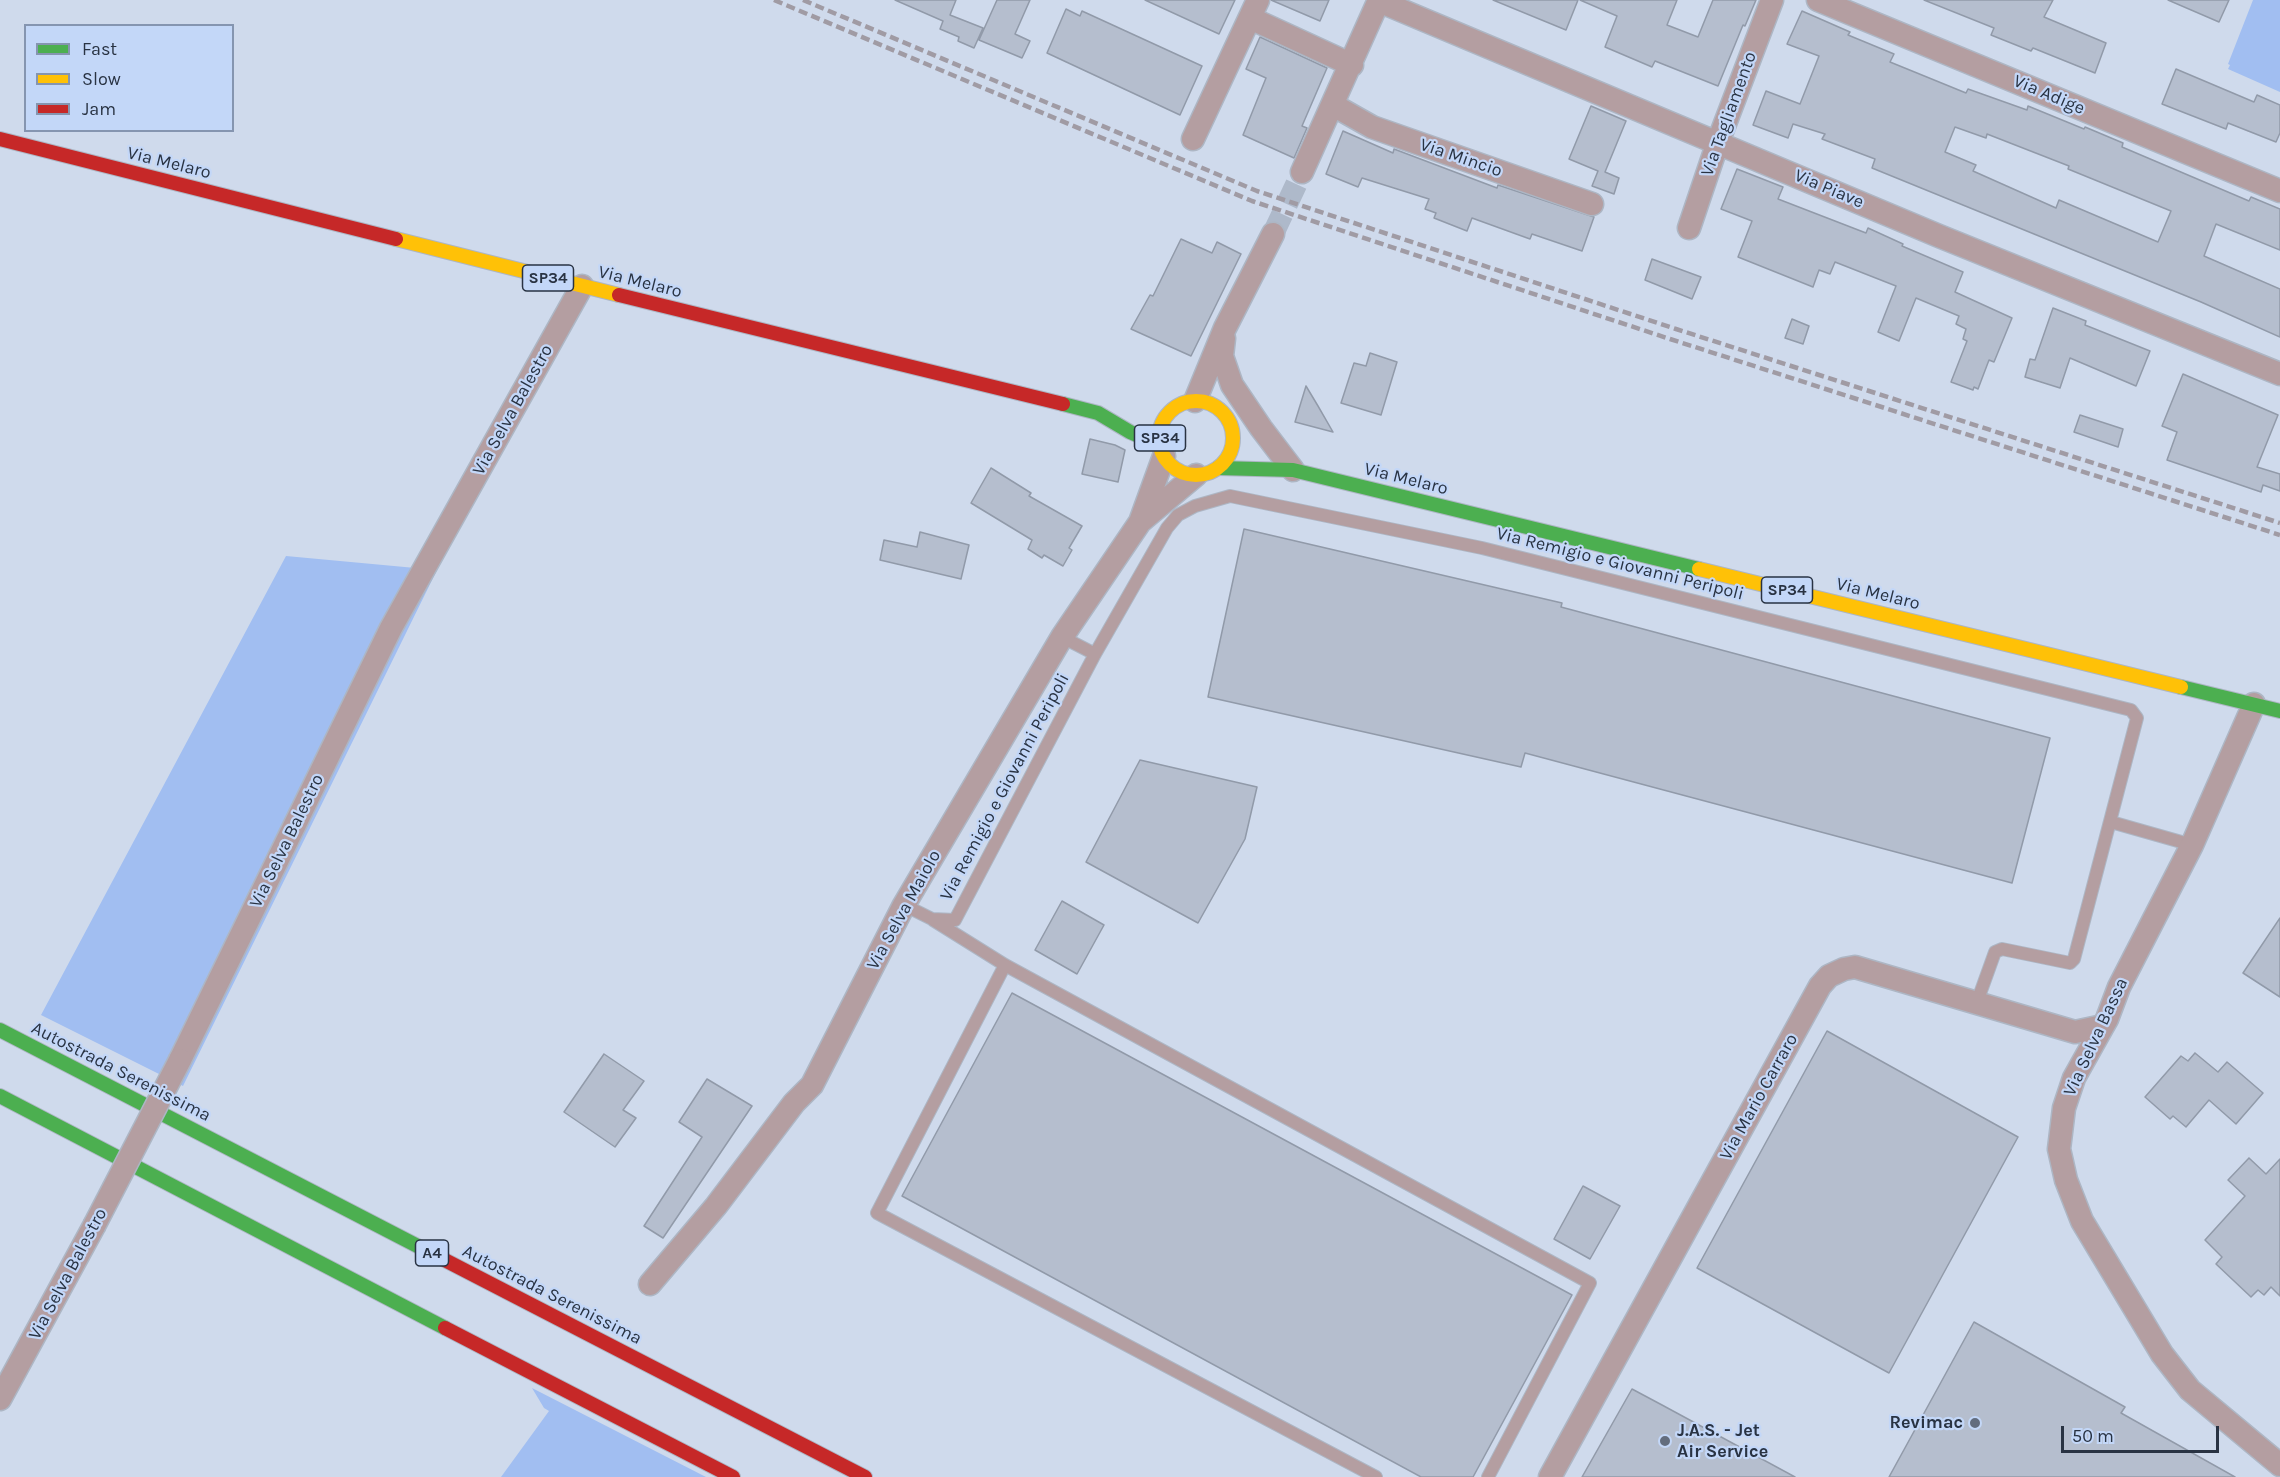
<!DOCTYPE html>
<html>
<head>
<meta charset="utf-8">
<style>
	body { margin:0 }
	#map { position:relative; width:2280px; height:1477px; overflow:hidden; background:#cfdaec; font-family:Karla,sans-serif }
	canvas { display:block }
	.legend { position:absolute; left:24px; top:24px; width:210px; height:108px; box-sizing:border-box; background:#c3d7f8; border:2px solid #8595b0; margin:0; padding:8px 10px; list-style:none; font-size:18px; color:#293343 }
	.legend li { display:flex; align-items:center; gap:12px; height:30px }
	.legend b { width:30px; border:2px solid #8595b0 }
	.scale { position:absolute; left:2061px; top:1426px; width:158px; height:27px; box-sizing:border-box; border:3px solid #293343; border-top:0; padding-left:8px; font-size:18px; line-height:21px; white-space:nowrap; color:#293343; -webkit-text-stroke:4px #c3d7f8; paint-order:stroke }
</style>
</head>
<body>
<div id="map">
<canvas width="2280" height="1477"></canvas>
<ul class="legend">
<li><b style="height:8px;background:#4caf50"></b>Fast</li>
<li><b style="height:8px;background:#ffc107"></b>Slow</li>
<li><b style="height:8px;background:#c62828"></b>Jam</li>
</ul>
<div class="scale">50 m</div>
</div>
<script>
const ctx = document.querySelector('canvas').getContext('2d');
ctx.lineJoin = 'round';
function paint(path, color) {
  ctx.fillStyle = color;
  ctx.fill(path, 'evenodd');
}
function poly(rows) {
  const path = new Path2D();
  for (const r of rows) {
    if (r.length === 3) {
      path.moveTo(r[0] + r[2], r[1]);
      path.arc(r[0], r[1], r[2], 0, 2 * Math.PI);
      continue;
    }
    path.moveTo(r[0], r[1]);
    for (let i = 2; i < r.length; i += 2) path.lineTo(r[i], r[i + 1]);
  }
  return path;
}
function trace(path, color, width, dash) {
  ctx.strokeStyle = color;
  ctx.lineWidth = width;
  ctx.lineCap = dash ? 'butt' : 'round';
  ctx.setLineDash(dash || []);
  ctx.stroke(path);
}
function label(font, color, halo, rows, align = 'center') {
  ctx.font = font + ' Karla,sans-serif';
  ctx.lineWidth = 4.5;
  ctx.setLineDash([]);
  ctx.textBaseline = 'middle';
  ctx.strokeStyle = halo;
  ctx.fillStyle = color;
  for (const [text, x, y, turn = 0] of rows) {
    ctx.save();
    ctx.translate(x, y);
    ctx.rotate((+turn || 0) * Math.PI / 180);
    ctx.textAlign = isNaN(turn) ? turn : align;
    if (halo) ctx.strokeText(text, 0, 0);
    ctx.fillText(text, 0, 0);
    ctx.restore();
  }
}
const green = poly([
	[2253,0,2280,0,2280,92,2228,69,2230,65,2228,64],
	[286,556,437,570,183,1086,41,1015],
	[532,1388,706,1477,501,1477,549,1411,544,1408]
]);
const building = poly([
	[895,0,956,0,950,15,983,28,974,48,958,41,959,37,940,29,943,21,895,0],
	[997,0,1030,0,1015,34,1030,41,1022,58,979,40,997,0],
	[1145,0,1235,0,1219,34,1145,0],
	[1271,0,1329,0,1320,21,1271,0],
	[1493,0,1578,0,1566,30,1493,0],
	[1580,0,1677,0,1667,25,1698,37,1713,0,1756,0,1745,26,1743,25,1718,86,1655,61,1652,67,1605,47,1617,16,1580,0],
	[1924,0,2053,0,2044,17,2106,43,2095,73,2033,48,2031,51,1991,35,1994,28,1924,0],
	[2168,0,2229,0,2219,22,2168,0],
	[1066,9,1080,16,1082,11,1202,66,1180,115,1047,53,1066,9],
	[1802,11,1850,32,1848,35,1894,54,1890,62,1966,93,1968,89,2027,110,2028,106,2084,129,2085,127,2123,143,2122,147,2249,201,2251,197,2280,209,2280,250,2216,224,2204,256,2280,289,2280,337,2201,302,1872,168,1875,159,1822,139,1825,134,1793,124,1788,138,1753,125,1766,91,1800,104,1819,56,1787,44,1802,11],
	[1955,127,1986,138,1987,134,2069,166,2068,169,2171,211,2158,242,2059,200,2056,208,1973,171,1976,165,1945,152,1955,127],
	[1260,37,1327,68,1302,126,1307,128,1294,158,1243,135,1266,78,1246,69,1260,37],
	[2176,69,2254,102,2257,95,2280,105,2280,133,2276,142,2228,123,2226,129,2162,104,2176,69],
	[1591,106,1626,121,1605,172,1619,178,1614,194,1592,186,1598,171,1569,159,1591,106],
	[1343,131,1393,153,1394,149,1497,188,1498,185,1594,217,1582,251,1532,234,1530,239,1472,218,1467,231,1434,218,1436,213,1425,209,1429,199,1362,178,1358,187,1326,174,1343,131],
	[1737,169,1783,187,1778,199,1866,233,1868,228,1903,244,1902,246,1963,272,1955,292,2012,318,1994,362,1989,360,1978,389,1974,387,1973,390,1951,382,1967,341,1963,339,1966,329,1956,324,1959,316,1916,298,1899,341,1878,332,1896,286,1835,262,1830,274,1819,270,1813,287,1738,257,1752,221,1721,209,1737,169],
	[1181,239,1212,253,1217,242,1241,254,1191,356,1131,329,1150,295,1153,296,1181,239],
	[1652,259,1701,277,1692,299,1645,280,1652,259],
	[2053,308,2086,321,2085,325,2150,351,2136,386,2070,358,2060,388,2025,377,2030,359,2035,360,2053,308],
	[1792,319,1809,326,1803,344,1785,338,1792,319],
	[1370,353,1397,362,1381,415,1341,403,1354,363,1366,366,1370,353],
	[2183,374,2278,415,2257,467,2280,474,2280,491,2263,485,2261,492,2167,460,2177,432,2162,426,2183,374],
	[1306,386,1318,406,1333,432,1295,422,1306,386],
	[2080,415,2123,429,2118,447,2074,432,2080,415],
	[1090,439,1115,445,1125,450,1118,482,1082,474,1090,439],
	[991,468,1031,493,1029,496,1082,526,1069,548,1072,550,1063,566,1044,555,1042,558,1028,549,1032,540,971,503,991,468],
	[1244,529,1562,603,1561,607,2050,738,2012,883,1525,753,1521,767,1208,697,1244,529],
	[920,532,969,545,961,579,880,560,884,540,917,547,920,532],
	[1140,760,1257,787,1245,839,1198,923,1086,862,1140,760],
	[1062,901,1104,925,1077,974,1035,950,1062,901],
	[2280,918,2280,997,2243,973,2280,918],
	[1012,993,1572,1295,1473,1477,1421,1477,902,1196,1012,993],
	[1827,1031,2018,1137,1889,1373,1697,1268,1827,1031],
	[2195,1053,2218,1072,2227,1062,2263,1093,2236,1124,2209,1100,2186,1127,2173,1116,2170,1119,2145,1097,2181,1056,2188,1061,2195,1053],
	[604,1054,644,1081,623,1110,636,1118,615,1147,564,1112,604,1054],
	[707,1079,752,1106,663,1238,644,1226,702,1137,679,1122,707,1079],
	[2249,1158,2266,1174,2280,1159,2280,1296,2271,1287,2264,1295,2258,1290,2251,1297,2216,1264,2222,1257,2205,1240,2245,1196,2228,1180,2249,1158],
	[1583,1186,1620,1206,1590,1259,1554,1239,1583,1186],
	[1974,1322,2125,1407,2121,1413,2235,1477,1889,1477,1974,1322],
	[1632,1389,1662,1405,1795,1477,1582,1477,1632,1389]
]);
const streetTunnel = poly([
	[1273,234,1302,172]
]);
const lane = poly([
	[1062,637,1095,654],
	[2111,822,2192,845],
	[904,905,932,919,955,920,1095,654,1167,528,1178,515,1195,506,1230,496,1482,548,2131,710,2137,718,2074,959,2070,963,2002,949,1995,952,1977,1002],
	[933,920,1005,965,1590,1283,1488,1477],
	[1005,965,877,1213,1376,1477]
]);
const street = poly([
	[1818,0,2280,191],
	[1379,1,1939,236,2280,374],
	[1250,18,1352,65],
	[1333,105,1372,127,1592,204],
	[1193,139,1258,0],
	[1302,172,1379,0],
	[1689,228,1718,142,1772,0],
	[1224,338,1222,356,1232,385,1261,428,1293,470],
	[1195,401,1225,328,1273,234],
	[1140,522,1196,475],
	[2254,704,2192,845,2119,987,2107,1019,2074,1078,2064,1108,2059,1149,2066,1180,2082,1221,2162,1354,2190,1390,2280,1465],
	[180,1060,391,628,582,286],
	[650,1284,716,1206,794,1103,812,1085,904,905,1062,637,1140,522,1164,456],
	[0,1399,94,1226],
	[1550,1477,1820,986,1829,976,1844,969,1855,967,2075,1032,2103,1026,2107,1019]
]);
const fast = poly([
	[1063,404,1098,413,1130,432,1160,445],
	[1218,468,1293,470,1699,569],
	[2181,687,2280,711],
	[0,1030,435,1255],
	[0,1096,445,1328]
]);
const slow = poly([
	[396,239,619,295],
	[1196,438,37],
	[1699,569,2181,687]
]);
const jam = poly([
	[0,139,396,239],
	[619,295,1063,404],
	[435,1255,865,1477],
	[445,1328,733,1477]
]);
const rail = poly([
	[774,0,1252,201,1670,339,2280,535],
	[803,0,1257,191,1676,329,2280,523]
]);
const streetBridge = poly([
	[94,1226,180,1060]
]);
const markers = [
	[1975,1423,6,"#636d7e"],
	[1665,1441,6,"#636d7e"]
];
const shields = [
	[548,278,51],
	[1160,438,51],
	[1787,590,51],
	[432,1253,33]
];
const shieldNames = [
	["SP34",548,278],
	["SP34",1160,438],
	["SP34",1787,590],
	["A4",432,1253]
];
const streetNames = [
	["Via Adige",2049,95,23],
	["Via Tagliamento",1729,114,-70],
	["Via Mincio",1461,158,19],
	["Via Melaro",169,163,14],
	["Via Piave",1829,189,23],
	["Via Melaro",640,282,14],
	["Via Selva Balestro",513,410,-61],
	["Via Melaro",1406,479,14],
	["Via Remigio e Giovanni Peripoli",1620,564,14],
	["Via Melaro",1878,594,14],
	["Via Remigio e Giovanni Peripoli",1005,787,-62],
	["Via Selva Balestro",287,841,-64],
	["Via Selva Maiolo",904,910,-61],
	["Via Selva Bassa",2096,1037,-65],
	["Autostrada Serenissima",121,1072,27],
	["Via Mario Carraro",1759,1097,-61],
	["Via Selva Balestro",68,1274,-62],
	["Autostrada Serenissima",552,1295,27]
];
const poiNames = [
	["Revimac",1963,1423],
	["J.A.S. - Jet",1677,1431,"left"],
	["Air Service",1677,1452,"left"]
];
paint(green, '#a1bef1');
paint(building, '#b5bece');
trace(building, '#919aa9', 1.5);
trace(streetTunnel, '#aeb9ca', 22, [22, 11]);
trace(lane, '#adb6c4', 14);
trace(street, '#adb6c4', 25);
trace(fast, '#adb6c4', 16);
trace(slow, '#adb6c4', 16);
trace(jam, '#adb6c4', 16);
trace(lane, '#b49ea1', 12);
trace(street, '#b49ea1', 22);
trace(fast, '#4caf50', 14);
trace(slow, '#ffc107', 14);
trace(jam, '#c62828', 14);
trace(rail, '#a09ba4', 4.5, [9, 4.5]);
trace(streetBridge, '#adb6c4', 25, []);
trace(streetBridge, '#b49ea1', 22);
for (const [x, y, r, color] of markers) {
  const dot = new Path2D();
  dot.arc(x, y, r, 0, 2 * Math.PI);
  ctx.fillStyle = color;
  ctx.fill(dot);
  trace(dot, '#c3d7f8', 2);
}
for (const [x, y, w] of shields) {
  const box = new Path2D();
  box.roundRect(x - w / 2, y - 13, w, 26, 4.5);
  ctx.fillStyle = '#c3d7f8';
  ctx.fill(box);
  trace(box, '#293343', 1.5);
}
label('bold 16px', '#293343', null, shieldNames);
label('18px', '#293343', '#c3d7f8', streetNames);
label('bold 18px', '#293343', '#c3d7f8', poiNames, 'right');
</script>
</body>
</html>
